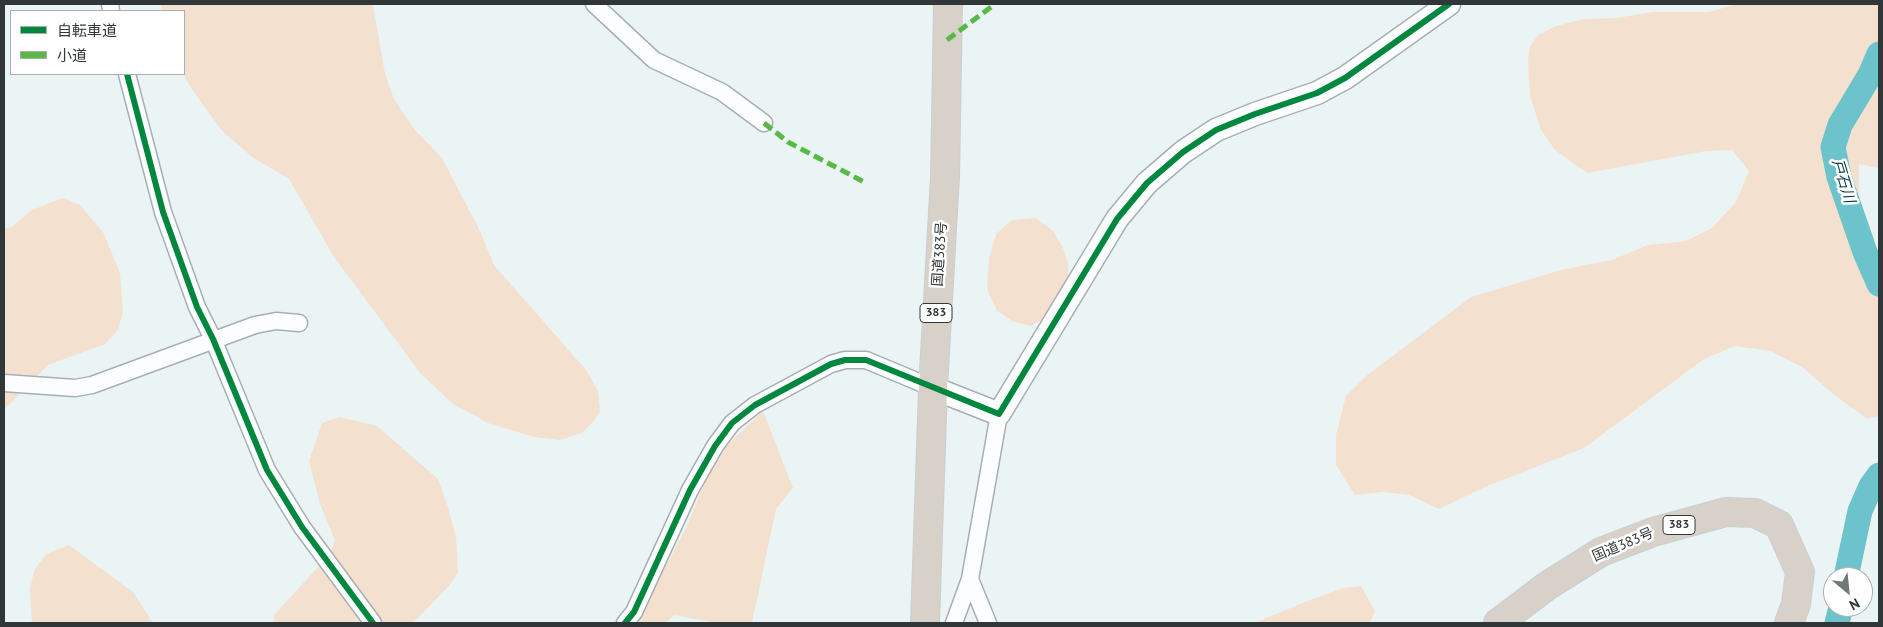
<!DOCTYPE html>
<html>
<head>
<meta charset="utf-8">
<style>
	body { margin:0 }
	#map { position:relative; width:1883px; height:627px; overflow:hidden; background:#ebf4f5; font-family:"PT Sans","Noto Sans JP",sans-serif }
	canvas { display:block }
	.frame { position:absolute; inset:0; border:5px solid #313738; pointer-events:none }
	.legend { position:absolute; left:10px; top:10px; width:175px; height:65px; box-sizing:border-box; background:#fff; border:1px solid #adafaf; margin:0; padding:6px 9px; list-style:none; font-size:15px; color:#313738 }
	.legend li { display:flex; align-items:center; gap:10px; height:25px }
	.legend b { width:25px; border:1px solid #adafaf }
	.north { position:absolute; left:1823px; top:567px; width:50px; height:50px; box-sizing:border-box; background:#fff; border:1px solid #adafaf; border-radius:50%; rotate:152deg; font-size:14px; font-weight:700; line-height:20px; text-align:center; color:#313738 }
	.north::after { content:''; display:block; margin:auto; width:18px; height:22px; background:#72797a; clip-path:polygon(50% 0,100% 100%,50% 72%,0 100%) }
</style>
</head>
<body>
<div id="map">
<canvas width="1883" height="627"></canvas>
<div class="frame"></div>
<ul class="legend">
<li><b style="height:6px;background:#00873e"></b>自転車道</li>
<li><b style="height:6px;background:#58b947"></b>小道</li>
</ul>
<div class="north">N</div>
</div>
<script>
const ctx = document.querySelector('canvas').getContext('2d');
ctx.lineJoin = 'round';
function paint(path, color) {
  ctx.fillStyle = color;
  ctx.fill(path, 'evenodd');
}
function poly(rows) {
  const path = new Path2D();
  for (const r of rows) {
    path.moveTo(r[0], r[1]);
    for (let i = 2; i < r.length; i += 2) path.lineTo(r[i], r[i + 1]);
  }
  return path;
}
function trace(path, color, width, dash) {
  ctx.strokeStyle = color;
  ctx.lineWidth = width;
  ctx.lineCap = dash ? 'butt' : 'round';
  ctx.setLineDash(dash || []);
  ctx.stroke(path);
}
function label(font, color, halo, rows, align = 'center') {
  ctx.font = font + ' "PT Sans","Noto Sans JP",sans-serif';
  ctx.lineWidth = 5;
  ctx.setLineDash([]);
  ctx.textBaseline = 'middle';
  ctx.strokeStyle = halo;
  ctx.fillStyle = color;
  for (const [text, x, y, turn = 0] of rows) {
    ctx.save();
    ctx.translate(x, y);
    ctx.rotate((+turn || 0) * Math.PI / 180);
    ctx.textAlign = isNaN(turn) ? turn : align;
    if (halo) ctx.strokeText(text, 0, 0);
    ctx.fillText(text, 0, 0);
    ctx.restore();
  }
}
const green = poly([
	[161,4,373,4,385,74,394,99,415,130,442,158,478,227,494,265,587,371,598,391,600,411,593,422,582,433,560,440,534,437,488,423,453,404,421,374,334,257,289,179,252,157,222,131,191,88,183,74,184,11,161,11],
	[1737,4,1879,4,1879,168,1859,164,1859,194,1865,231,1879,272,1879,417,1866,418,1833,394,1802,367,1770,351,1735,346,1704,359,1584,448,1485,487,1439,509,1409,495,1383,492,1355,495,1336,465,1336,435,1346,396,1366,376,1471,297,1561,270,1612,260,1648,245,1686,241,1712,228,1736,202,1749,171,1732,150,1706,151,1587,173,1555,150,1541,130,1530,96,1528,60,1530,46,1538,35,1556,26,1583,19,1616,18,1653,12,1709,12],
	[62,198,80,205,103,232,120,273,123,311,118,330,105,344,48,365,4,410,4,229,12,227,30,211],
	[1036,218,1053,231,1063,248,1068,263,1069,297,1043,319,1031,326,1014,322,997,311,987,289,989,258,996,234,1012,220],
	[763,411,793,488,776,509,752,623,716,623,674,615,666,623,636,623,686,528,716,456],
	[339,417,377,426,438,479,448,507,456,537,458,573,448,587,413,623,273,623,274,615,329,555,335,540,320,504,309,461,322,423],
	[69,545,133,592,153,623,32,623,30,589,34,571,46,554],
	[1361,586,1375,611,1370,623,1254,623,1315,598,1344,588]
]);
const river = poly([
	[1879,54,1870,75,1840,125,1833,147,1839,177,1865,252,1879,284],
	[1846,577,1860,511,1871,486,1879,475],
	[1837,623,1841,607]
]);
const street = poly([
	[110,4,111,11],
	[594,4,654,60,722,92,764,123],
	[127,74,163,212,197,307,213,339,267,470,302,527,373,623],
	[4,383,75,388,92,385,255,325,276,321,299,323],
	[970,579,988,623],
	[625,623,634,612,690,490,715,446,732,423,755,405,831,364,845,360,866,360,933,388],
	[954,623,970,579,999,414]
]);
const secondary = poly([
	[933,388,999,414,1117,219,1147,183,1183,152,1216,130,1255,114,1317,93,1345,78,1449,4]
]);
const highway = poly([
	[925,623,933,388,945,177,948,4],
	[1498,623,1547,586,1601,552,1653,532,1726,512,1755,513,1779,525,1800,572,1796,604,1789,623]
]);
const quiet = poly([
	[947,40,995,4],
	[764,123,788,142,864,182]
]);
const cycleway = poly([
	[127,74,163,212,197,307,213,339,267,470,302,527,373,623],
	[625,623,634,612,690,490,715,446,732,423,755,405,831,364,845,360,866,360,999,414,1117,219,1147,183,1183,152,1216,130,1255,114,1317,93,1345,78,1449,4]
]);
const shields = [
	[936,313,32],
	[1679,525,32]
];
const shieldNames = [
	["383",936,313],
	["383",1679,525]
];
const streetNames = [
	["国道383号",940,254,-86],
	["国道383号",1623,545,-23]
];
const waterNames = [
	["戸石川",1843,181,73]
];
paint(green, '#f3e0cf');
trace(river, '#6cc3cb', 25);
trace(street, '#a8afb0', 19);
trace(secondary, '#a8afb0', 25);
trace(highway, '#cbcfcf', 30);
trace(street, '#fcfdfe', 16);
trace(secondary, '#fcfdfe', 22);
trace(highway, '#d8d1ca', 28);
trace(quiet, '#58b947', 5, [10, 5]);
trace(cycleway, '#00873e', 6);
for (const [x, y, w] of shields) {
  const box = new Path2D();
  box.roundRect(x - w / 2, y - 9.5, w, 19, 4);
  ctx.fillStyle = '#fff';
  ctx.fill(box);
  trace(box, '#313738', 1);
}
label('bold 12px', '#313738', null, shieldNames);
label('14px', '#313738', '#fff', streetNames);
label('italic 15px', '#0a4145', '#fff', waterNames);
</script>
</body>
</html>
